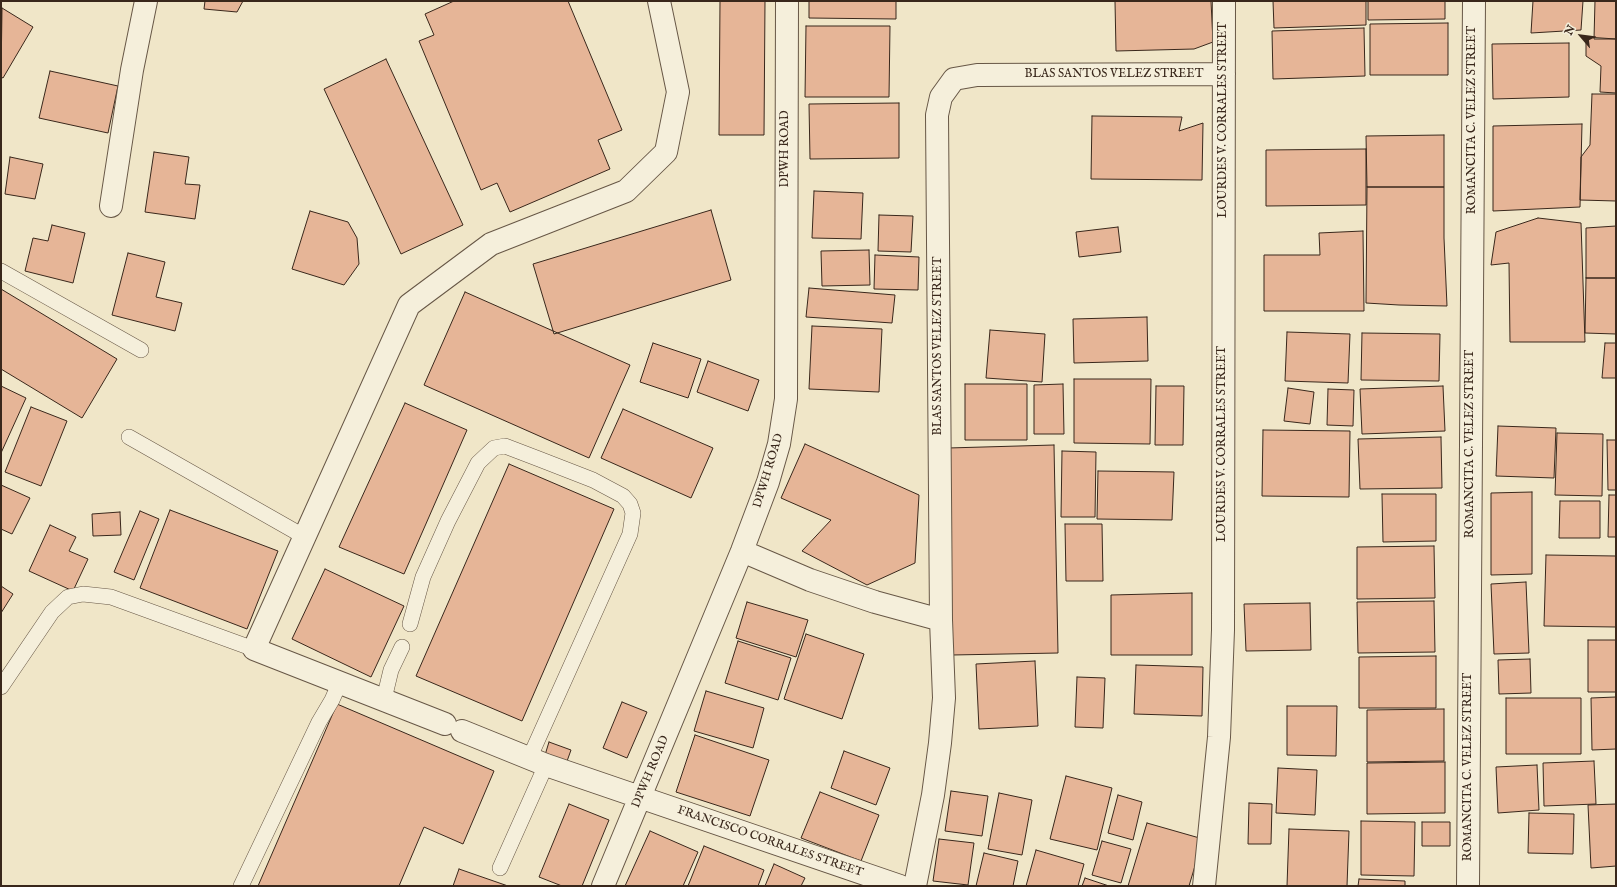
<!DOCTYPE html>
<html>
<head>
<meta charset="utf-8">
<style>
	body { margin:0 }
	#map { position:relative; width:1617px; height:887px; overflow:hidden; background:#f0e6c8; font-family:"IM FELL English",serif }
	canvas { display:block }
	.frame { position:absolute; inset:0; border:2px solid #39271b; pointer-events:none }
	.north { position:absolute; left:1561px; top:16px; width:40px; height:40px; -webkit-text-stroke:3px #f5efdb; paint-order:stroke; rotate:298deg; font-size:11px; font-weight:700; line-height:16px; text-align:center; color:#39271b }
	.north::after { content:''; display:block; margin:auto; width:14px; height:18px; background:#39271b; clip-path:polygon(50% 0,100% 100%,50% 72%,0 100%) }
</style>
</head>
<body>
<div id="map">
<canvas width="1617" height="887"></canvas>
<div class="frame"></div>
<div class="north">N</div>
</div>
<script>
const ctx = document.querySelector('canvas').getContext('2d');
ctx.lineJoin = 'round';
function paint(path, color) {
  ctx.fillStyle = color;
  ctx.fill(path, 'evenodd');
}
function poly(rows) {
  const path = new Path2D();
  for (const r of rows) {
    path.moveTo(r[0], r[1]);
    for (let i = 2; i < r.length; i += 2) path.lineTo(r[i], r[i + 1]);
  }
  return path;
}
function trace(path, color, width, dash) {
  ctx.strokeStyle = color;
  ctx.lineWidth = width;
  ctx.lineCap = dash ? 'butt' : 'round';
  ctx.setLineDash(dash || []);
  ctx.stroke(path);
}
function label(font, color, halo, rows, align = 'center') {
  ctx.font = font + ' "IM FELL English",serif';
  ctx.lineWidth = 4;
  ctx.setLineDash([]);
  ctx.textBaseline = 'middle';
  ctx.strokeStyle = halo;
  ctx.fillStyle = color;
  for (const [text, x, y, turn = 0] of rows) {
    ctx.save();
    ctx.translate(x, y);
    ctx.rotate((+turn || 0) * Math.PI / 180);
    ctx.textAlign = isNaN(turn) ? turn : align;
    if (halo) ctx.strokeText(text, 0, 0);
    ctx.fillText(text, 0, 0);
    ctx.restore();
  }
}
const building = poly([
	[205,1,243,1,237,12,204,9,205,1],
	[454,1,568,1,622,130,598,140,610,169,510,212,497,183,481,190,419,41,434,35,425,14,454,1],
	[720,1,765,1,764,135,719,135,720,1],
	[809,1,896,1,896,19,809,18,809,1],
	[1115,1,1211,1,1213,42,1194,49,1116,51,1115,1],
	[1273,1,1366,1,1366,25,1274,28,1273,1],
	[1368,1,1445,1,1445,19,1368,20,1368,1],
	[1533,1,1583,1,1581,30,1531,33,1533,1],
	[1595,1,1616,1,1616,39,1594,39,1595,1],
	[2,8,33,27,3,78,1,77,2,8],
	[1448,23,1448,75,1370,75,1370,24,1448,23],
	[806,26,890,26,889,97,805,97,806,26],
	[1364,28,1365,76,1273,79,1272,31,1364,28],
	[1586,37,1616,39,1616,93,1600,92,1601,66,1586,56,1586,37],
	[1569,43,1569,97,1493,99,1492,44,1569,43],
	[386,59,463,225,401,254,324,89,386,59],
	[50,71,118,86,108,133,39,118,50,71],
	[1592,94,1616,94,1616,201,1580,200,1581,157,1590,145,1592,94],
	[899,103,899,158,810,159,809,104,899,103],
	[1092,116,1182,117,1179,131,1203,123,1202,180,1091,179,1092,116],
	[1582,124,1580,207,1493,211,1493,126,1582,124],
	[1444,135,1444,187,1367,187,1366,136,1444,135],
	[1366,149,1366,205,1266,206,1266,150,1366,149],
	[154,152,189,157,185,184,200,185,195,219,145,212,154,152],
	[10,157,43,164,35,199,5,194,10,157],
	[1367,187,1444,187,1444,238,1447,306,1399,305,1366,303,1367,187],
	[814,191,863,193,861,239,812,238,814,191],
	[711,210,731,280,554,334,533,264,711,210],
	[310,211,348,222,357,238,359,264,344,285,292,269,310,211],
	[879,215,913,216,911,252,878,251,879,215],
	[1538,218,1581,223,1585,342,1510,342,1509,263,1491,265,1496,232,1538,218],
	[52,225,85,233,73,283,25,271,33,238,48,241,52,225],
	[1616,226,1616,278,1586,278,1586,228,1616,226],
	[1118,227,1121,252,1079,257,1076,232,1118,227],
	[1363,231,1364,311,1264,311,1264,255,1320,255,1319,233,1363,231],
	[869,250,870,285,822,286,821,251,869,250],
	[128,253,165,262,156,297,182,303,175,331,112,315,128,253],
	[875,255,919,257,918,290,874,289,875,255],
	[1586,278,1616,278,1616,334,1585,333,1586,278],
	[809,288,895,295,892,323,806,317,809,288],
	[1,289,117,359,82,418,1,369,1,289],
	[465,292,630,365,589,458,424,385,465,292],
	[1147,317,1148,361,1074,363,1073,319,1147,317],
	[812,326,882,329,879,392,809,389,812,326],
	[990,330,1045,334,1042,382,986,378,990,330],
	[1287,332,1350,334,1348,383,1285,381,1287,332],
	[1362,333,1440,334,1439,381,1361,380,1362,333],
	[653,343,701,359,688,398,640,382,653,343],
	[1605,343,1616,343,1616,378,1602,378,1605,343],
	[708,361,759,380,748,411,697,392,708,361],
	[1074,379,1151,379,1150,444,1074,443,1074,379],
	[965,384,1027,384,1027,440,965,440,965,384],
	[1063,384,1064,434,1034,434,1034,385,1063,384],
	[1,386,26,398,1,453,1,386],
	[1156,386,1184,386,1183,445,1155,445,1156,386],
	[1443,386,1445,431,1362,434,1360,389,1443,386],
	[1288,388,1314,392,1310,424,1284,421,1288,388],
	[1328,389,1354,390,1353,426,1327,425,1328,389],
	[405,403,467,430,404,574,339,547,405,403],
	[31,407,67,421,41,486,5,472,31,407],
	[623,409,713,448,691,498,601,458,623,409],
	[1498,426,1556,428,1554,478,1496,476,1498,426],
	[1263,430,1350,431,1349,497,1262,496,1263,430],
	[1557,433,1603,434,1602,496,1555,495,1557,433],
	[1441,437,1442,488,1360,489,1358,439,1441,437],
	[1607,440,1616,440,1616,490,1608,490,1607,440],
	[805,444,919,495,915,563,867,585,802,551,831,520,781,498,805,444],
	[1054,445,1058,653,952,655,948,448,1054,445],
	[1062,451,1096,452,1095,517,1061,517,1062,451],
	[509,464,614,509,522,721,416,676,509,464],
	[1098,471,1174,472,1172,520,1097,519,1098,471],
	[1,485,30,498,12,534,1,529,1,485],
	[1532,492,1532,574,1491,575,1491,493,1532,492],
	[1382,494,1436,494,1436,541,1383,542,1382,494],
	[1609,495,1616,495,1616,537,1608,537,1609,495],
	[1560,501,1600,501,1600,538,1559,538,1560,501],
	[170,510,278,551,247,629,140,588,170,510],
	[140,511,159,519,134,580,114,572,140,511],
	[120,512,121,535,93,536,92,514,120,512],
	[1065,524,1102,524,1103,581,1066,581,1065,524],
	[50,525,76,537,69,551,88,559,73,591,29,571,50,525],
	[1434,546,1435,598,1357,599,1357,547,1434,546],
	[1546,555,1616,556,1616,627,1544,626,1546,555],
	[325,569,404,606,371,677,292,639,325,569],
	[1526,582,1529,653,1494,654,1491,584,1526,582],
	[1,586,13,594,1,613,1,586],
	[1192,593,1192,655,1111,655,1111,595,1192,593],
	[1434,601,1435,652,1358,653,1357,602,1434,601],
	[747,602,808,620,796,657,736,638,747,602],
	[1310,603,1311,650,1246,651,1244,604,1310,603],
	[806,634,864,654,842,719,784,699,806,634],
	[1588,640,1616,640,1616,692,1588,692,1588,640],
	[738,641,791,658,778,700,725,683,738,641],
	[1436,656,1436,708,1359,708,1359,657,1436,656],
	[1530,659,1531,693,1499,694,1498,660,1530,659],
	[1035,661,1038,726,979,729,976,664,1035,661],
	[1136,665,1203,667,1202,716,1134,714,1136,665],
	[1077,677,1105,678,1103,728,1075,727,1077,677],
	[706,691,764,708,753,748,694,731,706,691],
	[1616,697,1616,749,1592,750,1591,698,1616,697],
	[1506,698,1581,698,1581,754,1506,754,1506,698],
	[622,702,647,712,627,758,603,748,622,702],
	[337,704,494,771,463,844,424,827,399,886,258,886,337,704],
	[1287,706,1337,706,1336,756,1287,755,1287,706],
	[1444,709,1444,761,1367,762,1367,710,1444,709],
	[695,735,769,760,750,816,676,792,695,735],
	[549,742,571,750,566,764,545,755,549,742],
	[844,751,890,768,876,805,831,788,844,751],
	[1594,761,1596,804,1544,806,1543,763,1594,761],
	[1445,762,1445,813,1367,814,1367,763,1445,762],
	[1537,765,1539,810,1498,813,1496,767,1537,765],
	[1278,768,1317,770,1315,815,1276,813,1278,768],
	[1066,776,1112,788,1097,850,1050,839,1066,776],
	[951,791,988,796,982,836,945,831,951,791],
	[820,792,879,815,861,861,801,838,820,792],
	[999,793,1032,800,1022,855,988,849,999,793],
	[1118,795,1142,802,1133,840,1108,833,1118,795],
	[1249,803,1272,804,1271,844,1248,844,1249,803],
	[569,804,609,820,582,886,562,886,539,877,569,804],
	[1616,804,1616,866,1591,868,1588,805,1616,804],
	[1529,813,1574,814,1573,854,1528,853,1529,813],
	[1361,821,1415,822,1414,876,1361,875,1361,821],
	[1422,822,1450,822,1450,846,1422,846,1422,822],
	[1147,823,1203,839,1189,886,1128,886,1147,823],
	[1289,829,1349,831,1347,886,1287,886,1289,829],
	[650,831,698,852,683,886,625,886,650,831],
	[939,839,974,843,968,885,933,881,939,839],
	[1102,841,1131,849,1121,883,1092,875,1102,841],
	[704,846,764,870,758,886,688,886,704,846],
	[1036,850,1084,864,1078,886,1026,886,1036,850],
	[984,853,1018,861,1013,886,976,886,984,853],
	[774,864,805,878,801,886,765,886,774,864],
	[459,869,508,886,453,886,459,869],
	[1085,878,1109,886,1082,886,1085,878],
	[1359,879,1405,881,1405,886,1358,886,1359,879]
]);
const lane = poly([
	[1,271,141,350],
	[129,437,305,537],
	[410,624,423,577,448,521,478,463,494,448,505,446,539,459,593,480,623,496,630,504,633,513,630,534,529,759],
	[1,687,52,612,68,597,83,594,111,597,254,649],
	[384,699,391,670,402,647],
	[500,868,546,765],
	[241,886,319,722,332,700,340,682]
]);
const street = poly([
	[111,206,132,70,146,1],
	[742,551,810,580,875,602,941,620],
	[445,724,254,649,409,305,491,244,626,191,666,152,678,92,659,1],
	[462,731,546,765,900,886],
	[603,886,742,551,768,482,779,444,786,399,787,1],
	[915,886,933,795,940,743,944,698,941,620,937,115,941,97,954,79,977,75,1224,74],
	[1204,886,1219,737,1223,630,1224,1],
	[1468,886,1474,1]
]);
const streetNames = [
	["BLAS SANTOS VELEZ STREET",1114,75],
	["LOURDES V. CORRALES STREET",1224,120,-90],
	["ROMANCITA C. VELEZ STREET",1473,120,-90],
	["DPWH ROAD",786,149,-90],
	["BLAS SANTOS VELEZ STREET",939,346,-90],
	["LOURDES V. CORRALES STREET",1223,444,-90],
	["ROMANCITA C. VELEZ STREET",1471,444,-90],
	["DPWH ROAD",769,471,-73],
	["ROMANCITA C. VELEZ STREET",1469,767,-90],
	["DPWH ROAD",651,772,-67],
	["FRANCISCO CORRALES STREET",770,842,19]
];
paint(building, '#e6b597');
trace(building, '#39271b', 1);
trace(lane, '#675746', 16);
trace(street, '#675746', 24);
trace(lane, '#f5efdb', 15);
trace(street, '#f5efdb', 22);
label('12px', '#39271b', '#f5efdb', streetNames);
</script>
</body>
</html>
